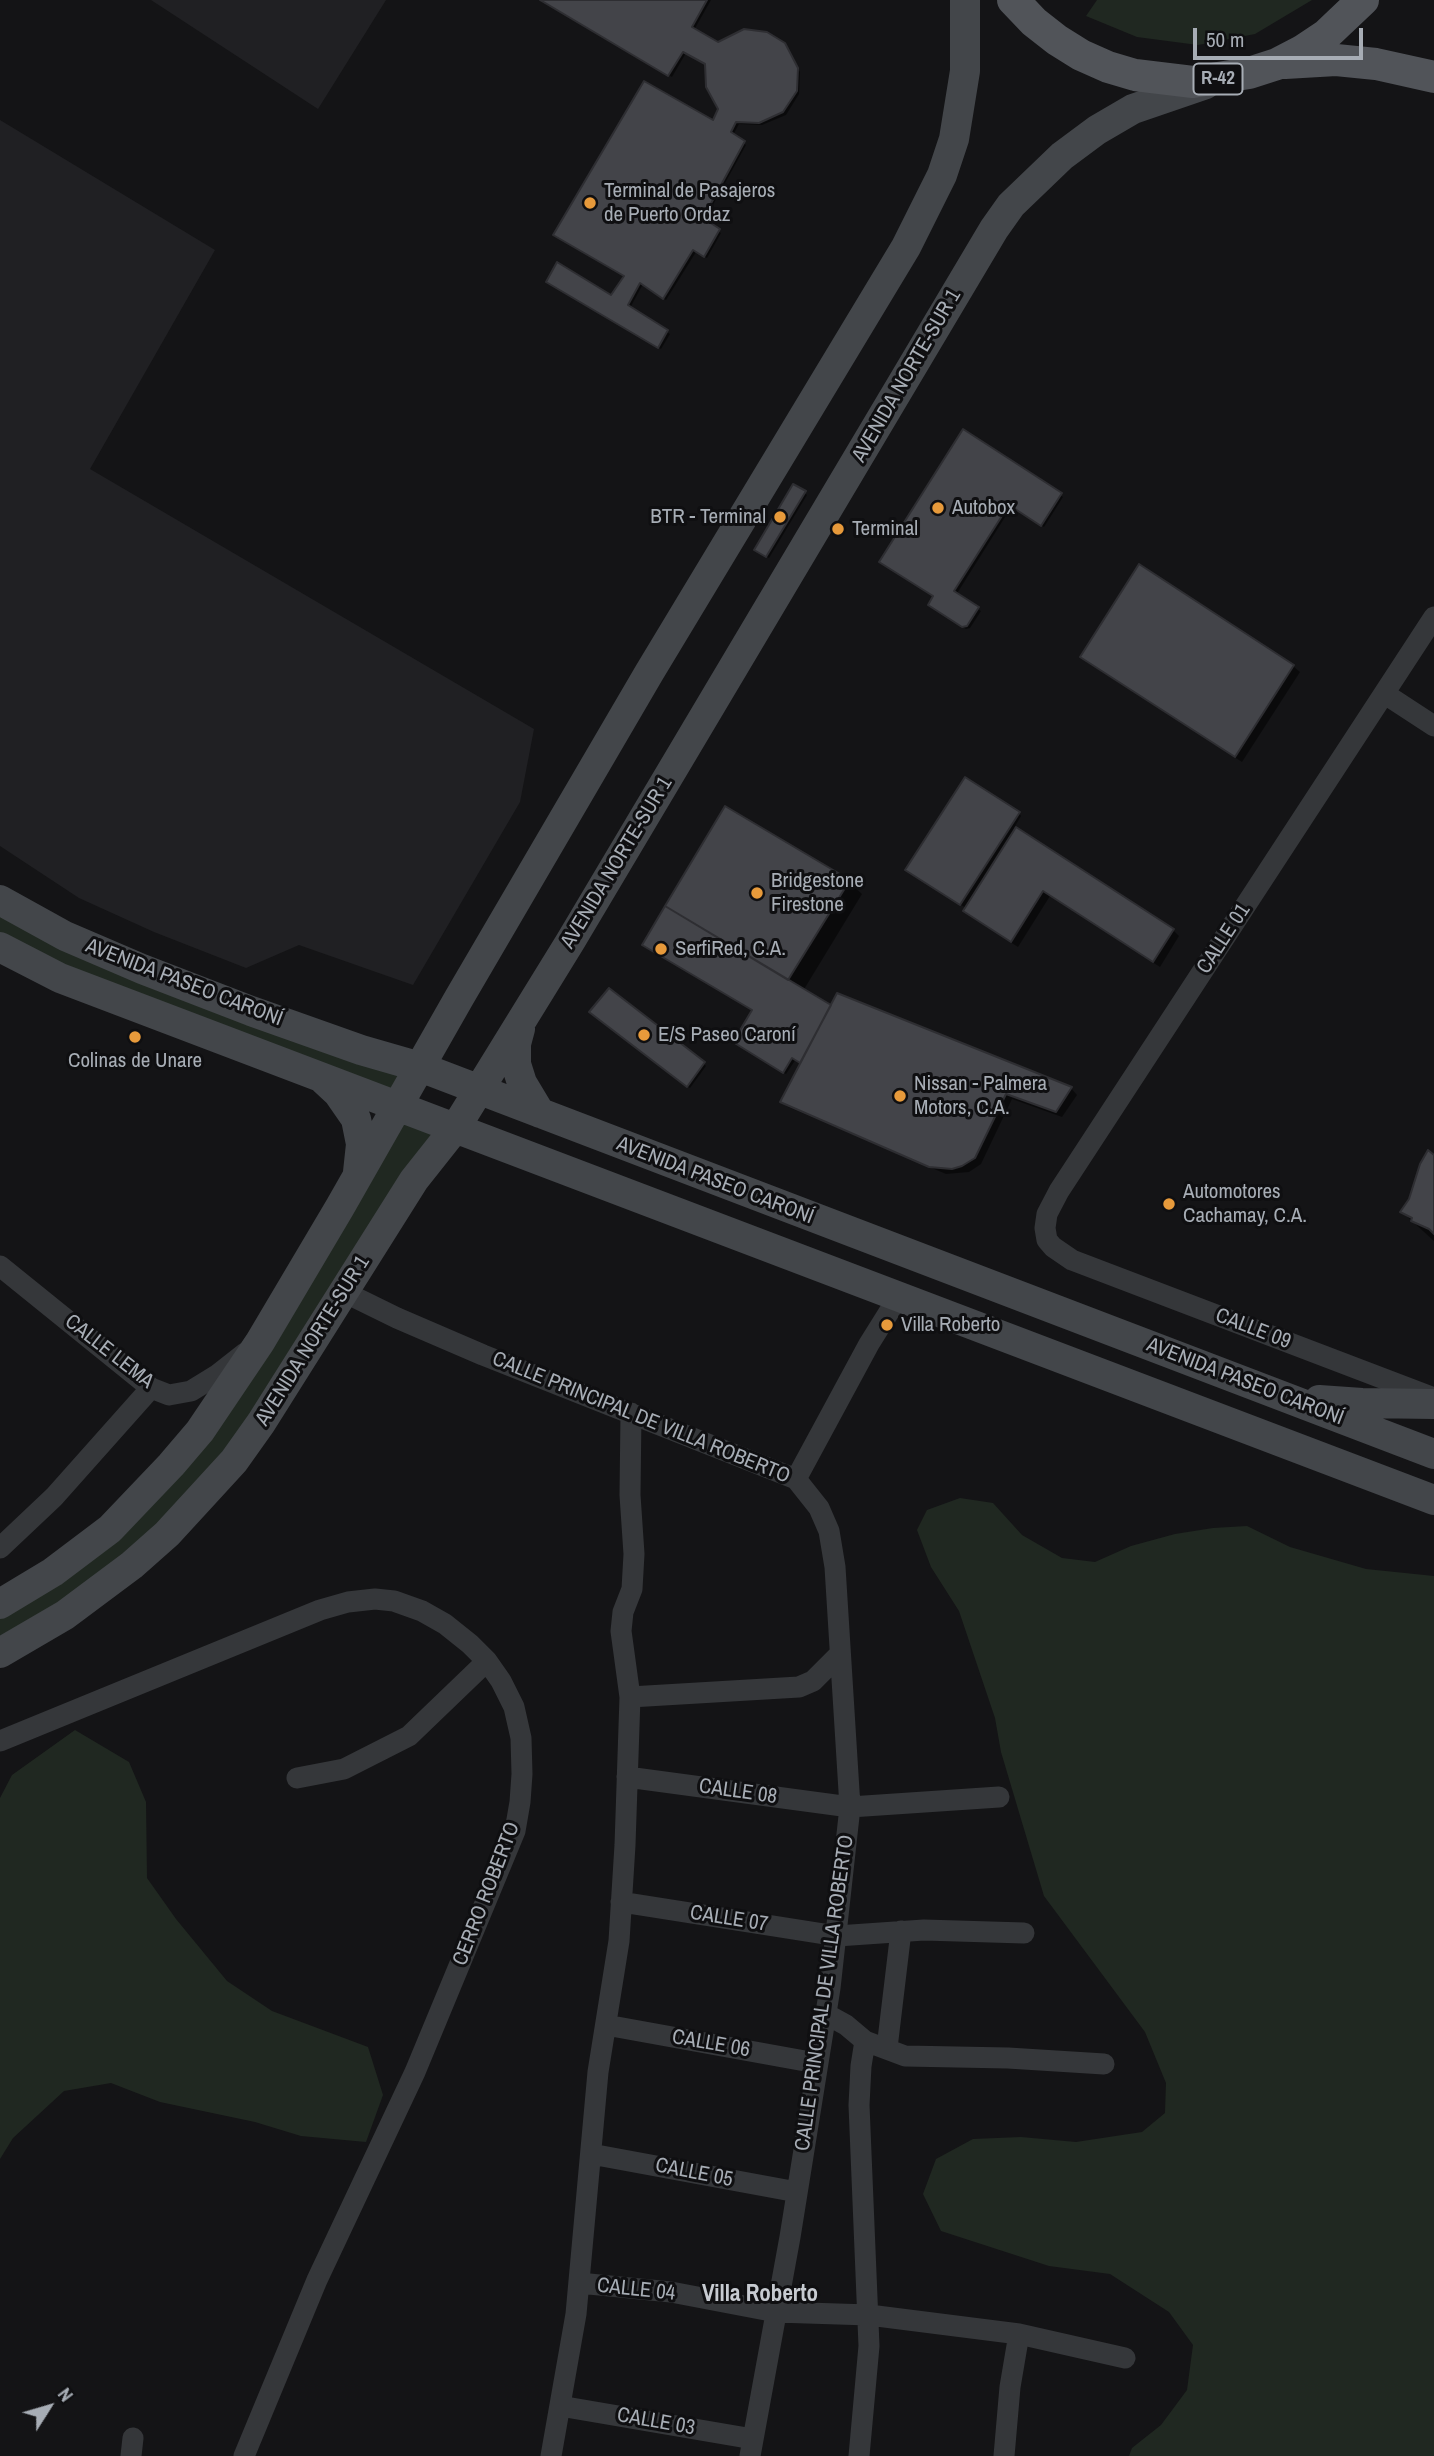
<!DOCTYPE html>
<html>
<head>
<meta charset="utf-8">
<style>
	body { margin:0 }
	#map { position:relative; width:1434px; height:2456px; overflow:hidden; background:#141416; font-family:"Archivo Narrow",sans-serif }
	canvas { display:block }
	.north { position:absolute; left:14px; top:2372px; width:70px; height:70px; -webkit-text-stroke:5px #0f0f11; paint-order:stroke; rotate:53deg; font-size:19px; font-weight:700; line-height:28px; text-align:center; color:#a7adb5 }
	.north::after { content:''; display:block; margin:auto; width:24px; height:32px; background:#a7adb5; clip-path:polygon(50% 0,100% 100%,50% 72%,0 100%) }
	.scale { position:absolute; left:1193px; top:28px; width:170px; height:32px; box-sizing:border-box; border:4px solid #a7adb5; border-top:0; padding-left:9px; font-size:21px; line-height:24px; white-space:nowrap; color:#a7adb5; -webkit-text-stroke:5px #0f0f11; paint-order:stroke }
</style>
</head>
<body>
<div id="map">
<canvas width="1434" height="2456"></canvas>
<div class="north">N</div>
<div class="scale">50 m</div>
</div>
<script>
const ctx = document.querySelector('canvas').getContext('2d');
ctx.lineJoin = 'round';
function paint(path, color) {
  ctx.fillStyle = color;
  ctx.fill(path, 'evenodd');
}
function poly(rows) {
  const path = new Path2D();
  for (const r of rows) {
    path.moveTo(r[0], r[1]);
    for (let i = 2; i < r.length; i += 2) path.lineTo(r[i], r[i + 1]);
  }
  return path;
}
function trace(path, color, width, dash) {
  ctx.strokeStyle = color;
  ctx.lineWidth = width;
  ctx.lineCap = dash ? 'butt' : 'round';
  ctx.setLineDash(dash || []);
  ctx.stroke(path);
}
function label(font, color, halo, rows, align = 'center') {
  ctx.font = font + ' "Archivo Narrow",sans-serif';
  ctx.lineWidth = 6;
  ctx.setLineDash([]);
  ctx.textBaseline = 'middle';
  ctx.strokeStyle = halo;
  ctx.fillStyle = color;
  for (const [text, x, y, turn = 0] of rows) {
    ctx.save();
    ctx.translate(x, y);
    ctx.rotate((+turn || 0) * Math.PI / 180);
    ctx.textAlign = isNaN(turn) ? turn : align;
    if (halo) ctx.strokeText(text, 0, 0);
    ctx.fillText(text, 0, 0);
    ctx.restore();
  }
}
const built = poly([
	[151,0,386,0,318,109],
	[0,120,215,250,90,469,534,729,520,802,413,985,299,945,246,968,154,932,79,898,0,846]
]);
const green = poly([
	[1097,0,1312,0,1255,34,1198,45,1137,37,1086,16],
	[0,900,420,1067,399,1105,456,1127,201,1497,0,1653,0,1604,139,1499,398,1105,0,947],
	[960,1498,993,1503,1022,1535,1062,1558,1095,1562,1131,1546,1175,1534,1213,1528,1247,1526,1290,1547,1366,1569,1434,1576,1434,2456,1129,2456,1132,2448,1161,2425,1187,2390,1193,2345,1169,2312,1110,2274,1049,2266,941,2231,923,2194,936,2159,973,2139,1021,2137,1076,2142,1142,2132,1165,2113,1166,2083,1145,2032,1044,1896,1001,1752,995,1718,959,1611,931,1567,917,1530,927,1510],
	[75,1730,129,1762,146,1802,147,1878,176,1919,227,1981,272,2011,368,2047,383,2095,366,2142,301,2136,255,2122,160,2102,111,2083,64,2091,13,2138,0,2159,0,1798,12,1775]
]);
const shadow = poly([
	[542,0,711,0,694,30,718,44,787,48,800,72,799,94,786,115,762,125,739,124,733,135,746,145,704,221,721,233,707,258,696,252,666,300,643,284,630,308,670,334,661,349,551,284,612,298,720,109,706,64,686,53,672,77],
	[964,432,1063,497,1044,527,1012,506,956,595,981,611,970,628,966,629,932,607],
	[804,493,807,495,769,558,758,552],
	[1082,657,1293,666,1300,672,1242,762,1088,663],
	[1019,813,1021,816,1014,828,1173,930,1179,936,1160,967,1050,896,1018,947,971,917,965,911,966,908,910,872],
	[848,881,862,894,803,991,831,1008,837,995,1071,1088,1077,1095,1062,1117,1012,1099,981,1164,969,1172,946,1174,788,1107,782,1101,802,1063,796,1059,786,1074,738,1045],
	[594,1014,704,1064,706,1066,690,1088],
	[1434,1157,1434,1241,1402,1212]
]);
const building = poly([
	[540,0,707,0,692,27,718,42,744,29,767,32,785,43,798,68,797,91,783,112,759,123,736,122,731,132,745,141,703,218,720,229,704,257,693,250,663,299,640,283,628,305,668,330,658,348,546,282,557,262,611,295,624,276,553,235,644,81,713,120,718,109,706,87,705,64,683,52,668,76,540,0],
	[963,429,1062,493,1041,526,1009,505,954,591,979,607,967,626,962,627,928,605,933,596,879,562,963,429],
	[793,484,806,491,766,557,754,550,793,484],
	[1139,564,1294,665,1235,757,1080,657,1139,564],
	[965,777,1020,812,960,905,905,870,965,777],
	[725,806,850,880,788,980,665,906,725,806],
	[1016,827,1174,929,1153,962,1043,891,1011,942,963,911,1016,827],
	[665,906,831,1005,800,1063,792,1058,783,1073,733,1042,752,1010,642,945,665,906],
	[609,988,705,1062,687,1087,589,1012,609,988],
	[837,993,1072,1087,1056,1112,1006,1094,975,1158,962,1166,952,1169,929,1167,780,1102,837,993],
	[1428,1150,1434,1155,1434,1234,1429,1229,1411,1221,1412,1218,1400,1212,1409,1199,1420,1164,1428,1150]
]);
const street = poly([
	[1434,617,1059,1191,1047,1214,1045,1228,1047,1240,1053,1247,1072,1260,1434,1398],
	[1385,694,1434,726],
	[0,1266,151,1388,169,1395,191,1391,217,1375,245,1353],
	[344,1292,397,1318,483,1355,796,1479,819,1508,829,1531,835,1567,850,1807,830,1988,790,2237,750,2456],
	[796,1479,869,1344,899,1296],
	[0,1548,54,1497,151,1388],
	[630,1697,799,1687,813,1681,840,1654],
	[0,1741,320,1610,348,1602,375,1599,394,1601,422,1611,445,1624,470,1644,487,1661,501,1681,514,1707,521,1738,522,1774,520,1802,515,1831,415,2072,317,2280,244,2456],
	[627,1777,850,1807,999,1797],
	[297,1778,344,1769,409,1736,487,1661],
	[621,1902,837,1936,924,1930,1024,1933],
	[826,2014,846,2025,865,2041,905,2056,1008,2058,1104,2064],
	[606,2025,816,2063],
	[887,2048,901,1931],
	[591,2154,797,2192],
	[579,2283,671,2292,776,2312,869,2315,1019,2334,1125,2358],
	[560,2406,753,2439],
	[131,2456,133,2438],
	[551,2456,576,2314,598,2072,619,1941,625,1845,630,1697,621,1631,623,1612,632,1589,634,1554,630,1495,631,1413],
	[859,2456,869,2346,859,2105,861,2066,865,2041],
	[1004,2456,1010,2387,1019,2334]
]);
const secondary = poly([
	[0,900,65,936,142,969,251,1011,361,1050,420,1067,1434,1454],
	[0,947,60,978,1434,1500],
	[520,1029,516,1044,516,1064,522,1083,540,1113],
	[324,1080,338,1093,356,1119,361,1144,358,1172],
	[1319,1400,1362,1403,1434,1404],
	[0,1604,53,1572,110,1529,171,1465,200,1431,260,1342,340,1207,459,998,649,673,906,247,942,175,954,139,965,71,965,0],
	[0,1653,65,1615,132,1565,167,1534,201,1497,234,1461,261,1423,414,1180,456,1127,570,942,994,229,1011,205,1062,156,1097,130,1133,109,1206,84]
]);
const primary = poly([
	[1013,0,1034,22,1057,40,1081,55,1108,67,1135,75,1193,82,1249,73,1277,64,1302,51,1326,35,1363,0],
	[1285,63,1336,60,1376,64,1434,77]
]);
const markers = [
	[590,203,7,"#e79a3b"],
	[938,508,7,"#e79a3b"],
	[780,517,7,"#e79a3b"],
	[838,529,7,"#e79a3b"],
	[757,893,7,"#e79a3b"],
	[661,949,7,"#e79a3b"],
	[644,1035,7,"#e79a3b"],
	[135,1037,7,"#e79a3b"],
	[900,1096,7,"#e79a3b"],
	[1169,1204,7,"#e79a3b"],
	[887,1325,7,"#e79a3b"]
];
const shields = [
	[1218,79,49]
];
const shieldNames = [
	["R-42",1218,79]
];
const poiNames = [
	["Terminal de Pasajeros",604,191],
	["de Puerto Ordaz",604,215],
	["Autobox",952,508],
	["BTR - Terminal",766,517,"right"],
	["Terminal",852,529],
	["Bridgestone",771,881],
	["Firestone",771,905],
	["SerfiRed, C.A.",675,949],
	["E/S Paseo Caroní",658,1035],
	["Colinas de Unare",135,1061,"center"],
	["Nissan - Palmera",914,1084],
	["Motors, C.A.",914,1108],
	["Automotores",1183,1192],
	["Cachamay, C.A.",1183,1216],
	["Villa Roberto",901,1325]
];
const streetNames = [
	["AVENIDA NORTE-SUR 1",907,376,-60],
	["AVENIDA NORTE-SUR 1",617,863,-59],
	["CALLE 01",1224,939,-57],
	["AVENIDA PASEO CARONÍ",184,983,21],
	["AVENIDA PASEO CARONÍ",715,1181,21],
	["CALLE 09",1253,1329,21],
	["AVENIDA NORTE-SUR 1",313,1341,-58],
	["CALLE LEMA",109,1352,38],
	["AVENIDA PASEO CARONÍ",1245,1382,21],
	["CALLE PRINCIPAL DE VILLA ROBERTO",641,1418,22],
	["CALLE 08",738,1792,8],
	["CERRO ROBERTO",487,1894,-69],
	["CALLE 07",729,1919,9],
	["CALLE PRINCIPAL DE VILLA ROBERTO",825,1993,-82],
	["CALLE 06",711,2044,10],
	["CALLE 05",694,2173,11],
	["CALLE 04",636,2290,6],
	["CALLE 03",656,2422,10]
];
const neighbourhoodNames = [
	["Villa Roberto",760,2295]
];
paint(built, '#202023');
paint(green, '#202821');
paint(shadow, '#0007');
paint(building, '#434449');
trace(building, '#2e2e32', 2);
trace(street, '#35373a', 21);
trace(secondary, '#43464a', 30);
trace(primary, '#515459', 32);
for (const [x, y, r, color] of markers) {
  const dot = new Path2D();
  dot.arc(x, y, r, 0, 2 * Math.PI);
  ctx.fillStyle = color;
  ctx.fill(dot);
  trace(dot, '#0f0f11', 2.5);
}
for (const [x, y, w] of shields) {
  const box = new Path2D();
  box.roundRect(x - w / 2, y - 15.5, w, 31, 5);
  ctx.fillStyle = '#0f0f11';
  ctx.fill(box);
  trace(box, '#a7adb5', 2);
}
label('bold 19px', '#a7adb5', null, shieldNames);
label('21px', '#a7adb5', '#0f0f11', poiNames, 'left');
label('21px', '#a7adb5', '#0f0f11', streetNames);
label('bold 23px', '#c7cbd1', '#0f0f11', neighbourhoodNames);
</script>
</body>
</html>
